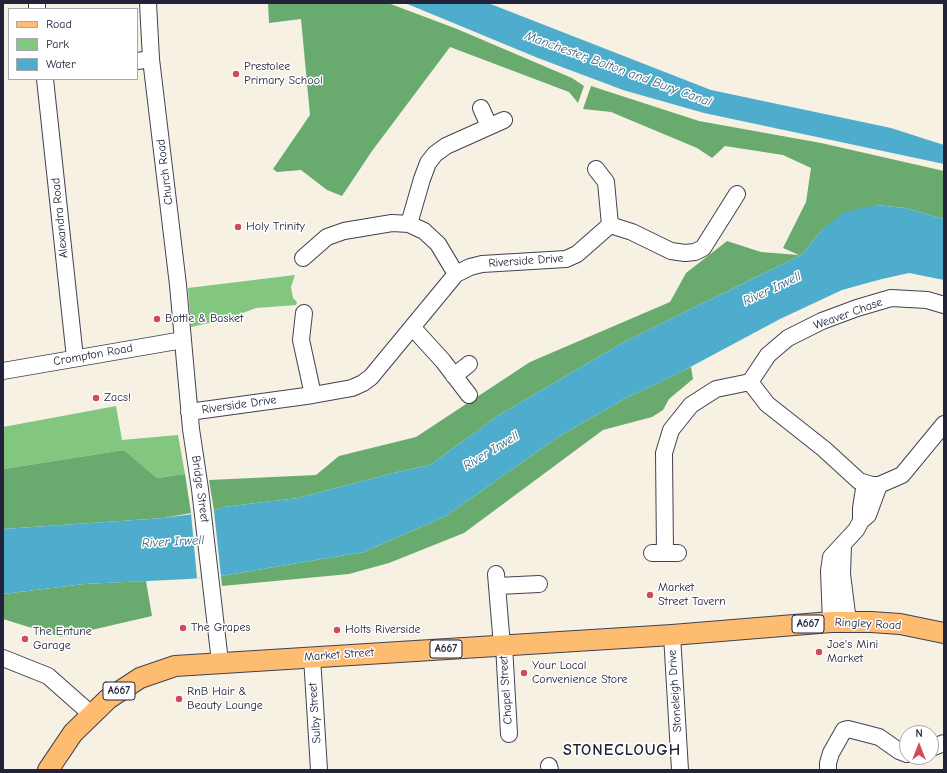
<!DOCTYPE html>
<html>
<head>
<meta charset="utf-8">
<style>
	body { margin:0 }
	#map { position:relative; width:947px; height:773px; overflow:hidden; background:#f6f1e2; font-family:"Comic Neue",sans-serif }
	canvas { display:block }
	.frame { position:absolute; inset:0; border:4px solid #22223b; pointer-events:none }
	.legend { position:absolute; left:8px; top:8px; width:130px; height:72px; box-sizing:border-box; background:#fff; border:1px solid #a7a7b1; margin:0; padding:5px 7px; list-style:none; font-size:12px; color:#22223b }
	.legend li { display:flex; align-items:center; gap:8px; height:20px }
	.legend b { width:20px; border:1px solid #a7a7b1 }
	.north { position:absolute; left:899px; top:725px; width:40px; height:40px; box-sizing:border-box; background:#fff; border:1px solid #a7a7b1; border-radius:50%; rotate:0deg; font-size:11px; font-weight:700; line-height:16px; text-align:center; color:#22223b }
	.north::after { content:''; display:block; margin:auto; width:14px; height:18px; background:#d1495b; clip-path:polygon(50% 0,100% 100%,50% 72%,0 100%) }
</style>
</head>
<body>
<div id="map">
<canvas width="947" height="773"></canvas>
<div class="frame"></div>
<ul class="legend">
<li><b style="height:5px;background:#fdbc70"></b>Road</li>
<li><b style="height:11px;background:#82c67f"></b>Park</li>
<li><b style="height:11px;background:#4eadcc"></b>Water</li>
</ul>
<div class="north">N</div>
</div>
<script>
const ctx = document.querySelector('canvas').getContext('2d');
ctx.lineJoin = 'round';
function paint(path, color) {
  ctx.fillStyle = color;
  ctx.fill(path, 'evenodd');
}
function poly(rows) {
  const path = new Path2D();
  for (const r of rows) {
    path.moveTo(r[0], r[1]);
    for (let i = 2; i < r.length; i += 2) path.lineTo(r[i], r[i + 1]);
  }
  return path;
}
function trace(path, color, width, dash) {
  ctx.strokeStyle = color;
  ctx.lineWidth = width;
  ctx.lineCap = dash ? 'butt' : 'round';
  ctx.setLineDash(dash || []);
  ctx.stroke(path);
}
function label(font, color, halo, rows, align = 'center') {
  ctx.font = font + ' "Comic Neue",sans-serif';
  ctx.lineWidth = 3;
  ctx.setLineDash([]);
  ctx.textBaseline = 'middle';
  ctx.strokeStyle = halo;
  ctx.fillStyle = color;
  for (const [text, x, y, turn = 0] of rows) {
    ctx.save();
    ctx.translate(x, y);
    ctx.rotate((+turn || 0) * Math.PI / 180);
    ctx.textAlign = isNaN(turn) ? turn : align;
    if (halo) ctx.strokeText(text, 0, 0);
    ctx.fillText(text, 0, 0);
    ctx.restore();
  }
}
const green = poly([
	[295,275,291,287,293,298,297,302,296,305,256,308,227,319,191,327,188,288],
	[116,406,122,440,178,435,185,474,157,478,124,450,3,469,3,427]
]);
const forest = poly([
	[268,3,388,3,457,29,572,78,584,86,578,103,569,92,450,47,372,151,342,196,327,190,301,170,277,172,273,169,310,115,301,19,269,23],
	[591,86,699,121,821,143,944,171,944,219,905,208,877,205,823,229,801,255,624,342,499,415,430,465,393,473,298,498,223,507,214,511,209,480,316,475,339,456,416,437,530,362,670,302,686,273,727,241,761,252,799,255,783,248,806,202,811,168,783,155,725,146,712,158,697,148,611,112,583,109],
	[691,367,693,379,669,399,663,410,652,417,603,430,464,533,389,563,349,574,222,586,221,576,364,552,446,516,558,437,626,398],
	[124,450,157,478,185,474,191,513,164,518,3,529,3,469],
	[146,581,152,616,61,637,3,619,3,594,84,584]
]);
const water = poly([
	[405,3,488,3,711,90,891,128,944,145,944,164,704,113,623,90,538,58],
	[877,205,905,208,944,219,944,280,909,273,882,279,842,290,780,319,681,372,626,398,558,437,446,516,364,552,221,576,189,579,84,584,3,594,3,529,164,518,214,511,223,507,298,498,393,473,430,465,499,415,624,342,801,255,823,229,844,212]
]);
const pier = poly([
	[214,511,221,576,197,578,191,513]
]);
const minor = poly([
	[37,3,37,9],
	[148,3,151,59,178,285,191,429,200,489,220,662],
	[137,61,151,59],
	[45,79,75,358],
	[481,108,489,126],
	[596,169,606,182,610,225],
	[409,224,422,179,428,163,435,154,446,146,504,120],
	[303,258,327,237,344,231,392,223,409,224,424,231,438,244,456,274],
	[944,305,927,300,891,298,857,308,822,321,788,338,768,355,750,382,767,404,824,449,859,481,872,485,879,485,902,475,944,424],
	[304,313,301,340,313,395],
	[413,328,443,361,469,395],
	[3,371,183,340],
	[454,376,469,364],
	[189,412,313,395,352,388,363,383,371,377,456,274,470,267,482,264,566,259,577,254,610,225,632,232,671,251,685,253,695,252,703,248,737,194],
	[861,521,861,508,865,483],
	[843,545,842,574,848,622],
	[652,553,678,553],
	[665,553,664,453,671,430,691,405,716,389,750,382],
	[496,574,502,646],
	[497,586,539,584],
	[831,622,829,571,831,557,856,530,861,521,868,515,879,485],
	[672,635,680,770],
	[504,645,509,734],
	[312,657,319,770],
	[3,658,48,676,91,714],
	[931,748,944,743],
	[549,766,550,770],
	[828,770,828,763,831,753,844,730,848,729,879,737,899,751,907,754]
]);
const major = poly([
	[48,770,73,733,108,699,140,678,175,666,672,635,831,622,871,622,900,624,944,633]
]);
const markers = [
	[236,74,4,"#d1495b"],
	[238,227,4,"#d1495b"],
	[157,319,4,"#d1495b"],
	[96,398,4,"#d1495b"],
	[650,595,4,"#d1495b"],
	[183,628,4,"#d1495b"],
	[337,630,4,"#d1495b"],
	[25,639,4,"#d1495b"],
	[819,652,4,"#d1495b"],
	[524,673,4,"#d1495b"],
	[179,699,4,"#d1495b"]
];
const shields = [
	[808,624,32],
	[446,649,32],
	[119,691,32]
];
const shieldNames = [
	["A667",808,624],
	["A667",446,649],
	["A667",119,691]
];
const poiNames = [
	["Prestolee",244,67],
	["Primary School",244,81],
	["Holy Trinity",246,227],
	["Bottle & Basket",165,319],
	["Zacs!",104,398],
	["Market",658,588],
	["Street Tavern",658,602],
	["The Grapes",191,628],
	["Holts Riverside",345,630],
	["The Entune",33,632],
	["Garage",33,646],
	["Joe's Mini",827,645],
	["Market",827,659],
	["Your Local",532,666],
	["Convenience Store",532,680],
	["RnB Hair &",187,692],
	["Beauty Lounge",187,706]
];
const streetNames = [
	["Church Road",165,172,-97],
	["Alexandra Road",60,218,-96],
	["Riverside Drive",526,261,-4],
	["Weaver Chase",848,314,-20],
	["Crompton Road",93,355,-10],
	["Riverside Drive",239,405,-8],
	["Bridge Street",200,489,82],
	["Ringley Road",868,624,3],
	["Market Street",339,655,-4],
	["Chapel Street",506,690,-94],
	["Stoneleigh Drive",675,691,-94],
	["Sulby Street",315,713,-94]
];
const waterNames = [
	["Manchester, Bolton and Bury Canal",618,69,20],
	["River Irwell",772,289,-25],
	["River Irwell",491,451,-31],
	["River Irwell",173,542,-3]
];
const districtNames = [
	["STONECLOUGH",622,750]
];
paint(green, '#82c67f');
paint(forest, '#69ab6e');
paint(water, '#4eadcc');
paint(pier, '#f6f1e2');
trace(minor, '#424154', 18);
trace(major, '#424154', 22);
trace(minor, '#fff', 16);
trace(major, '#fdbc70', 20);
for (const [x, y, r, color] of markers) {
  const dot = new Path2D();
  dot.arc(x, y, r, 0, 2 * Math.PI);
  ctx.fillStyle = color;
  ctx.fill(dot);
  trace(dot, '#fff', 1.5);
}
for (const [x, y, w] of shields) {
  const box = new Path2D();
  box.roundRect(x - w / 2, y - 9, w, 18, 3);
  ctx.fillStyle = '#fff';
  ctx.fill(box);
  trace(box, '#22223b', 1);
}
label('bold 11px', '#22223b', null, shieldNames);
label('12px', '#22223b', '#fff', poiNames, 'left');
label('12px', '#22223b', '#fff', streetNames);
label('italic 13px', '#36617c', '#fff', waterNames);
ctx.letterSpacing = '1px';
label('bold 16px', '#22223b', '#fff', districtNames);
ctx.letterSpacing = '0px';
</script>
</body>
</html>
